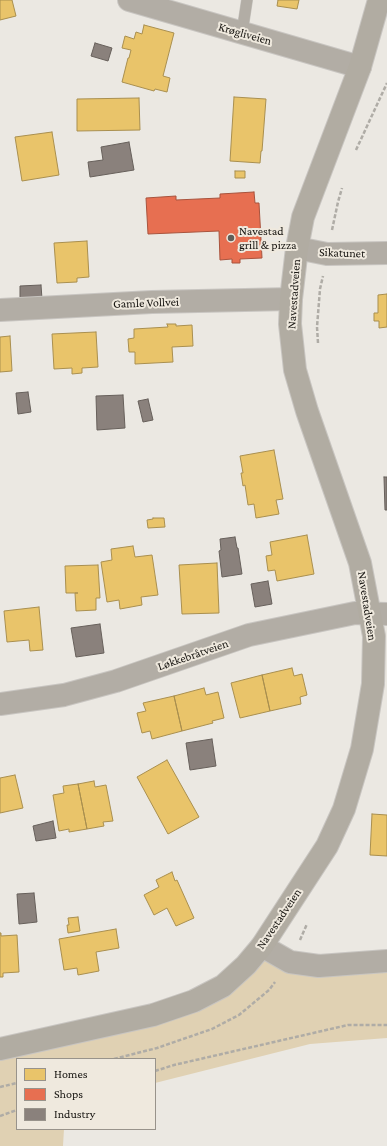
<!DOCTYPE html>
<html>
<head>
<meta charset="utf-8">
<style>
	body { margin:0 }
	#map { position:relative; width:387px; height:1146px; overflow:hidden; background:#ebe8e2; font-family:"Crimson Pro",serif }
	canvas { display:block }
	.legend { position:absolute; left:16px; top:1058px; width:140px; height:72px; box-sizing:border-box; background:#efe9de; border:1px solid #98938b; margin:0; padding:5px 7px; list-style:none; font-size:12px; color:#15130f }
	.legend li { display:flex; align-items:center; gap:8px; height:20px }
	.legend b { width:20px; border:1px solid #98938b }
</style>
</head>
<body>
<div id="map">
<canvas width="387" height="1146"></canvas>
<ul class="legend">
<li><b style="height:11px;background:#e9c46a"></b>Homes</li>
<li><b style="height:11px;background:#e76f51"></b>Shops</li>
<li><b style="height:11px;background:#8a817c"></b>Industry</li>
</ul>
</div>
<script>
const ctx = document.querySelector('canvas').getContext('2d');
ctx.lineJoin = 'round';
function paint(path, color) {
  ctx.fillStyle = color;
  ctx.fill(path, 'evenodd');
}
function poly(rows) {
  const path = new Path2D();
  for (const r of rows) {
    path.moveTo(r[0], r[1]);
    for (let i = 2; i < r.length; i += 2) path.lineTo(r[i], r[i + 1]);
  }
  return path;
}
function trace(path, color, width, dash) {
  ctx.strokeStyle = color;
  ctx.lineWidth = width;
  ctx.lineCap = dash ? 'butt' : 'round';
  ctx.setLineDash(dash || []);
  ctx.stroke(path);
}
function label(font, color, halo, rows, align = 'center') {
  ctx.font = font + ' "Crimson Pro",serif';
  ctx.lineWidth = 4;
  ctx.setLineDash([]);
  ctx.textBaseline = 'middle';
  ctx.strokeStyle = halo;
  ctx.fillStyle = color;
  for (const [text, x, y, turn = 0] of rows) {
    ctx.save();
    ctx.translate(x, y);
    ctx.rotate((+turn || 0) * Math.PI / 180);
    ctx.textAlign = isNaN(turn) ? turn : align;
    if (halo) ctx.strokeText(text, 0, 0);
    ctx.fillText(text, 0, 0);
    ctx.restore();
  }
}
const green = poly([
	[262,946,290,962,387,963,387,1038,310,1044,155,1083,155,1059,17,1059,17,1129,64,1129,63,1146,0,1146,0,1049,194,1001]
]);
const homes = poly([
	[0,0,12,0,16,16,0,20,0,0],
	[278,0,299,0,297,9,277,6,278,0],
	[144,25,174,33,163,76,170,78,167,92,155,89,154,91,122,82,128,58,129,58,131,50,122,48,125,36,134,39,136,32,142,34,144,25],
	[234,97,266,99,262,151,261,151,260,163,230,161,234,97],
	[139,98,140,130,77,131,77,99,139,98],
	[52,132,59,175,22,181,15,137,52,132],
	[235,171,245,171,245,178,235,178,235,171],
	[87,241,89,277,77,278,77,282,57,283,54,243,87,241],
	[387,294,387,327,379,328,379,321,374,321,374,313,378,313,378,295,387,294],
	[167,324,176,324,176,326,192,325,193,346,172,347,173,362,135,364,135,352,129,352,128,339,134,338,134,329,168,327,167,324],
	[96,332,98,367,82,368,82,373,72,374,72,368,54,369,52,334,96,332],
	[10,336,12,371,0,372,0,337,10,336],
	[274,450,283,499,276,500,279,514,256,518,254,504,248,505,245,485,243,486,241,473,243,473,240,456,274,450],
	[153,518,164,518,165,527,148,528,147,520,153,519,153,518],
	[307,535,314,574,277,581,275,570,268,571,266,556,272,555,270,542,307,535],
	[133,546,135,557,152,555,158,595,141,597,142,605,120,609,119,600,107,602,101,562,112,560,111,549,133,546],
	[217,563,219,613,182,614,179,565,217,563],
	[98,565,100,598,96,598,96,610,76,611,75,593,78,593,66,593,65,566,98,565],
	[39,607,43,650,30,651,29,640,7,642,4,611,39,607],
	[292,668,294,676,302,674,307,695,300,697,301,704,270,711,262,675,292,668],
	[262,675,270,711,240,718,231,683,262,675],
	[204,688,206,695,218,692,224,718,212,721,213,723,182,731,174,696,204,688],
	[174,696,182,731,152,739,150,731,142,733,137,713,146,711,143,703,174,696],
	[167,760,199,817,168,834,137,777,167,760],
	[15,775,23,808,0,813,0,778,15,775],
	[94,781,95,787,106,785,113,821,103,822,104,826,87,829,78,784,94,781],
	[78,784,87,829,69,832,69,829,59,831,53,795,64,793,63,786,78,784],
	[372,814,387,815,387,856,370,855,372,814],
	[172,872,175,881,177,880,194,918,176,926,167,908,154,915,144,895,159,887,156,880,172,872],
	[78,917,80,931,68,933,67,925,69,925,68,918,78,917],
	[116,929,119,948,96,952,99,971,78,975,77,968,64,970,59,939,116,929],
	[0,933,1,933,1,936,17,935,19,972,3,973,3,977,0,977,0,933]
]);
const shops = poly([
	[254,192,255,203,259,203,262,258,240,259,240,263,232,263,232,259,220,260,219,231,148,234,146,198,176,196,176,200,220,198,220,194,254,192]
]);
const industry = poly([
	[95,43,112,48,108,61,91,56,95,43],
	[129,142,134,170,90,177,88,162,103,160,101,147,129,142],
	[41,285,42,299,20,300,20,286,41,285],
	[28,392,31,412,18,414,16,393,28,392],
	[123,395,125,428,97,430,96,396,123,395],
	[148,399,153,420,143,422,138,401,148,399],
	[384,477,387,477,387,510,385,510,384,477],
	[235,537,237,548,238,548,242,574,222,577,219,551,221,550,220,539,235,537],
	[268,581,272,604,255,607,251,584,268,581],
	[100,624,104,653,76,657,71,628,100,624],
	[212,739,216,766,190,770,186,743,212,739],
	[53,821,56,838,36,841,33,826,53,821],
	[34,893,37,922,19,924,17,894,34,893]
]);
const path = poly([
	[356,150,387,83],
	[332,230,338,202,342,188],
	[318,343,317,327,320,289,323,276],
	[300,940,307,924],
	[114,1059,157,1048,212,1029,239,1015,269,990,275,982],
	[155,1071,174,1065,348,1025,387,1025],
	[0,1087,17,1083],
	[0,1116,17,1110]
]);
const lane = poly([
	[242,33,247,0]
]);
const street = poly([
	[129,0,360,67],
	[297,248,327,254,387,253],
	[0,310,152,302,291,299],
	[0,704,64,695,116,681,249,635,355,613,387,614],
	[262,946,290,962,319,966,387,961]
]);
const secondary = poly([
	[0,1049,153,1015,194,1001,223,986,246,965,262,946,327,846,344,809,362,749,373,684,374,636,360,563,307,411,295,370,290,324,291,299,297,248,303,217,360,67,379,0]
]);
const markers = [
	[231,238,4,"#605e59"]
];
const streetNames = [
	["Krøgliveien",245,34,16],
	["Sikatunet",342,253,2],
	["Navestadveien",294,294,-86],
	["Gamle Vollvei",146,303,-2],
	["Navestadveien",367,606,81],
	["Løkkebråtveien",193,655,-19],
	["Navestadveien",279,919,-56]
];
const poiNames = [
	["Navestad",239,231],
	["grill & pizza",239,245]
];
paint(green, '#e0d1b3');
paint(homes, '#e9c46a');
trace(homes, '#a98f4f', 1);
paint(shops, '#e76f51');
trace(shops, '#a8533d', 1);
paint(industry, '#8a817c');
trace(industry, '#67605b', 1);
trace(lane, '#c8c5c1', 12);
trace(street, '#c8c5c1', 24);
trace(secondary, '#c8c5c1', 24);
trace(path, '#afaca6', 2.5, [4, 2]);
trace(lane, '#b2ada5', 11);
trace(street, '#b2ada5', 22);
trace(secondary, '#b1aca2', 22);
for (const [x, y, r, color] of markers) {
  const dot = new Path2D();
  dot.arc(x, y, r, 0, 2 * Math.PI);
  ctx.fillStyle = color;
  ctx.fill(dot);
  trace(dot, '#efe9de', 1.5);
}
label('12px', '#15130f', '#efe9de', streetNames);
label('12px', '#15130f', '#efe9de', poiNames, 'left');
</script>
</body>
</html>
